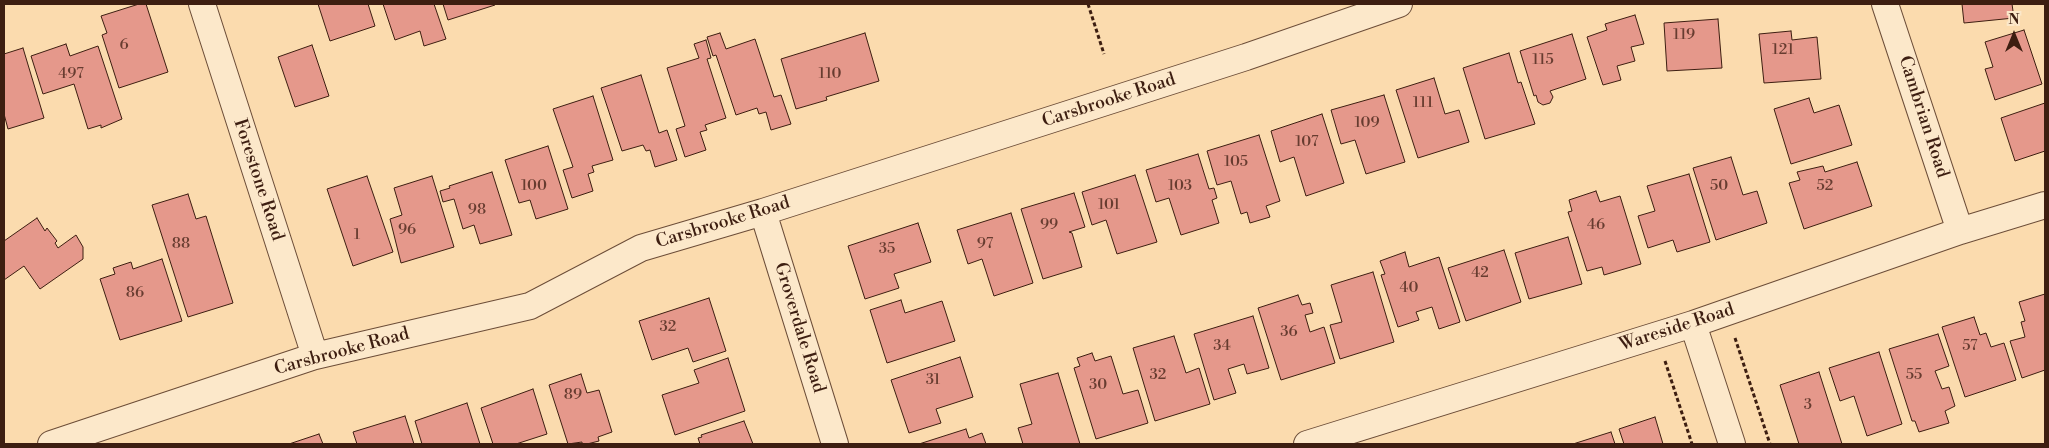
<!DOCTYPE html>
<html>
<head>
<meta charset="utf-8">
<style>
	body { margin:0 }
	#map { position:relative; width:2049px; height:448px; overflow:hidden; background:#fbdbae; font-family:"Libre Bodoni",serif }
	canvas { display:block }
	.frame { position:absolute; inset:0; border:5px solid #3d1e11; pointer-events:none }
	.north { position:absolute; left:1989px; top:10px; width:50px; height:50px; -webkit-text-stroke:4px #fce8ca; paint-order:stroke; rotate:0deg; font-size:14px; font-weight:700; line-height:20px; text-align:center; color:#3d1e11 }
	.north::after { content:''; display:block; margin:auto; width:18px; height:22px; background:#3d1e11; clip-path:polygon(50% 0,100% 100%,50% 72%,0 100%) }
</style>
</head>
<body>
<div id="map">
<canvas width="2049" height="448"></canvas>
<div class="frame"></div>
<div class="north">N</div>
</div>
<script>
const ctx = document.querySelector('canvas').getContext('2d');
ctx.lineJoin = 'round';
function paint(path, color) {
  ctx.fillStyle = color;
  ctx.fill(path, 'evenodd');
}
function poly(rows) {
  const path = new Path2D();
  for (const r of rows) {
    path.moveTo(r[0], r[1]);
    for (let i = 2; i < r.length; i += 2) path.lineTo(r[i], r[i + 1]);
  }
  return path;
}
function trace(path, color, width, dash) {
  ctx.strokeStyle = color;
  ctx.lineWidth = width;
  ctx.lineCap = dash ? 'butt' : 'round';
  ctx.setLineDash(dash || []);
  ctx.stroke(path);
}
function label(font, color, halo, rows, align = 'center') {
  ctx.font = font + ' "Libre Bodoni",serif';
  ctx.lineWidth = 4;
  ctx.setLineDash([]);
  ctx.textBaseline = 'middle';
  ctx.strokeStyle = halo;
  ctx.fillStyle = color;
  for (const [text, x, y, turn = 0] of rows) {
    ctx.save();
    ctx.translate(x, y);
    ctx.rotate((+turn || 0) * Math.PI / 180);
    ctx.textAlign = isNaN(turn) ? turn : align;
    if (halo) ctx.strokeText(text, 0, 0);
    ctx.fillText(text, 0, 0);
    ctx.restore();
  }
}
const building = poly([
	[139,4,146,4,168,72,119,88,102,35,107,33,101,16,139,4],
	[318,4,368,4,375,26,330,41,318,4],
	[383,4,434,4,446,39,424,46,420,31,395,40,383,4],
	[443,4,495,4,495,5,448,20,443,4],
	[1962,4,2012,4,2014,18,1964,23,1962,4],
	[1635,15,1644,44,1631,47,1635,61,1617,66,1621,80,1603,85,1587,37,1607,30,1605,24,1635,15],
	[1718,19,1722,68,1667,71,1664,23,1718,19],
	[2024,30,2042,84,1995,100,1985,69,1993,67,1985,42,2024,30],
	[1791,31,1792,40,1817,37,1821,79,1764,83,1759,34,1791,31],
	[720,33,726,49,755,39,774,97,781,95,791,124,771,130,766,112,759,114,757,108,736,115,716,55,713,56,707,37,720,33],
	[865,33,879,81,826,97,827,100,796,109,781,59,865,33],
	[1572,34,1586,79,1550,91,1553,97,1550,103,1543,105,1538,102,1536,95,1534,96,1520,51,1572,34],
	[706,40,711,58,707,59,726,118,705,125,707,130,700,132,706,150,685,157,676,129,685,126,667,68,699,58,694,44,706,40],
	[66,44,70,56,98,46,122,119,101,128,101,125,88,129,74,84,43,94,31,56,66,44],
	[312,45,329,96,295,107,278,57,312,45],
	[23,48,44,118,8,129,4,114,4,54,23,48],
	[1509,53,1518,83,1521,82,1535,124,1485,139,1463,68,1509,53],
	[641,75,659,133,667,130,677,160,655,167,650,150,646,151,643,145,622,151,601,88,641,75],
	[1434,78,1445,114,1459,110,1469,142,1418,158,1396,90,1434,78],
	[1384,95,1405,162,1366,174,1355,140,1341,144,1331,110,1384,95],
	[593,96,613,160,592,166,594,172,588,174,593,191,572,198,563,170,573,167,553,109,593,96],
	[1809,98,1814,113,1839,105,1852,145,1791,164,1774,109,1809,98],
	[2045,103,2045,151,2015,161,2001,118,2045,103],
	[1322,114,1344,183,1306,196,1294,157,1280,162,1271,131,1322,114],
	[1259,135,1280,201,1266,206,1270,217,1250,223,1247,212,1241,214,1231,181,1217,185,1207,151,1259,135],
	[548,146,568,209,536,219,530,200,519,203,505,160,548,146],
	[1198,154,1209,189,1214,188,1217,198,1212,200,1219,223,1181,235,1169,198,1156,202,1146,170,1198,154],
	[1731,157,1743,195,1757,191,1767,223,1716,240,1693,168,1731,157],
	[1857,162,1872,206,1804,229,1789,183,1800,180,1797,172,1823,166,1825,172,1857,162],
	[492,172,512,235,480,244,474,225,463,229,454,199,443,202,440,191,450,188,449,186,492,172],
	[1689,174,1710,242,1677,252,1673,240,1648,248,1638,216,1655,211,1647,186,1689,174],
	[1135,175,1157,242,1117,254,1106,220,1092,225,1082,192,1135,175],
	[367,176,393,252,353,266,327,189,367,176],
	[432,176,454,247,401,263,390,219,402,215,394,188,432,176],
	[1596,191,1600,202,1620,196,1641,264,1604,275,1602,267,1587,271,1568,212,1572,211,1569,200,1596,191],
	[1074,193,1085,227,1069,232,1072,233,1082,267,1043,279,1021,209,1074,193],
	[188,194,196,219,206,216,233,303,188,317,152,205,188,194],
	[1011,213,1033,283,994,296,982,259,968,264,957,230,1011,213],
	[37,218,45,231,47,228,57,241,55,243,58,248,76,235,83,247,83,259,40,289,24,266,4,280,4,241,37,218],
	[918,223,931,262,894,274,899,288,865,299,848,246,918,223],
	[1568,237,1582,284,1529,299,1515,253,1568,237],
	[1504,250,1521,302,1466,321,1448,268,1504,250],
	[1405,252,1409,267,1439,257,1460,322,1439,329,1432,307,1416,312,1419,320,1398,327,1381,275,1385,274,1380,261,1405,252],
	[162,259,182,321,120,340,100,279,115,274,113,268,131,262,133,269,162,259],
	[1373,272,1394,342,1340,359,1330,325,1342,322,1331,285,1373,272],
	[2045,294,2045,370,2022,378,2010,341,2025,337,2021,322,2025,321,2019,302,2045,294],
	[1298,295,1302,305,1310,303,1313,313,1305,315,1310,332,1324,327,1335,363,1281,380,1258,308,1298,295],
	[709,298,726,351,693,362,688,348,652,360,639,321,709,298],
	[901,300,905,313,942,301,955,341,887,363,870,310,901,300],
	[1253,316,1269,368,1247,374,1244,364,1228,369,1236,393,1214,400,1194,334,1253,316],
	[1974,317,1980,335,1986,333,1991,347,2004,343,2016,380,1965,397,1942,327,1974,317],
	[1938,334,1949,366,1935,371,1942,389,1949,387,1955,406,1945,411,1949,423,1919,432,1915,421,1912,421,1889,349,1938,334],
	[1174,336,1186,373,1199,368,1210,404,1155,421,1133,348,1174,336],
	[1879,352,1902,424,1867,436,1854,396,1840,401,1829,368,1879,352],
	[1092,353,1095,361,1111,356,1123,394,1138,390,1148,423,1096,439,1074,368,1080,366,1077,358,1092,353],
	[960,357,973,397,936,409,941,423,909,433,891,380,960,357],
	[728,358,745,411,675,435,662,395,699,383,694,370,728,358],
	[1819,372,1842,444,1799,444,1780,385,1819,372],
	[1058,373,1080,444,1023,444,1018,428,1032,424,1020,384,1058,373],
	[581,374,587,393,599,390,612,432,598,437,599,441,587,444,582,444,582,442,568,444,549,385,581,374],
	[533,389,547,434,516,444,493,444,481,408,533,389],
	[467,403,480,444,422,444,415,421,467,403],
	[405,416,414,444,357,444,353,432,405,416],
	[1655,417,1663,444,1624,444,1619,429,1655,417],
	[744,421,753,444,700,444,698,438,702,437,701,435,744,421],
	[966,429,969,438,982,433,986,444,919,444,966,429],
	[1611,432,1615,444,1573,444,1611,432],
	[319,434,323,444,289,444,319,434]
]);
const path = poly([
	[1088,4,1104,54],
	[1735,338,1770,444],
	[1665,361,1692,444]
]);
const street = poly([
	[202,4,315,356],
	[1885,4,1960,231],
	[763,212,835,444],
	[1693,324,1732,444],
	[51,444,315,356,530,306,641,248,763,212,1246,57,1399,4],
	[1307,444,1693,324,1960,231,2045,205]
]);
const numberNames = [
	["119",1684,35],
	["6",124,45],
	["121",1783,50],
	["115",1543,60],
	["497",71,74],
	["110",830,74],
	["111",1423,103],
	["109",1367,123],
	["107",1307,142],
	["105",1236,162],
	["100",534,186],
	["103",1180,186],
	["50",1719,186],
	["52",1825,186],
	["101",1109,205],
	["98",477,210],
	["99",1049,225],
	["46",1596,225],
	["96",407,230],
	["1",357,235],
	["88",181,244],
	["97",985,244],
	["35",887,249],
	["42",1480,273],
	["40",1409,288],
	["86",135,293],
	["32",668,327],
	["36",1289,332],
	["34",1222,346],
	["57",1970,346],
	["32",1158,375],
	["55",1914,375],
	["31",933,380],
	["30",1098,385],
	["89",573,395],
	["3",1808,405]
];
const streetNames = [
	["Carsbrooke Road",1109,101,-18],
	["Cambrian Road",1923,117,72],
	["Forestone Road",258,180,72],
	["Carsbrooke Road",723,223,-17],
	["Groverdale Road",799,328,73],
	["Wareside Road",1677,328,-18],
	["Carsbrooke Road",342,352,-15]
];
paint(building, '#e5988b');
trace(building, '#3d1e11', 1);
trace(street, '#6c4d38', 28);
trace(path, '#3d1e11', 3, [4, 2.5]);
trace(street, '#fce8ca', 26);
label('15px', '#673c30', null, numberNames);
label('18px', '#3d1e11', '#fce8ca', streetNames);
</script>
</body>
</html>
